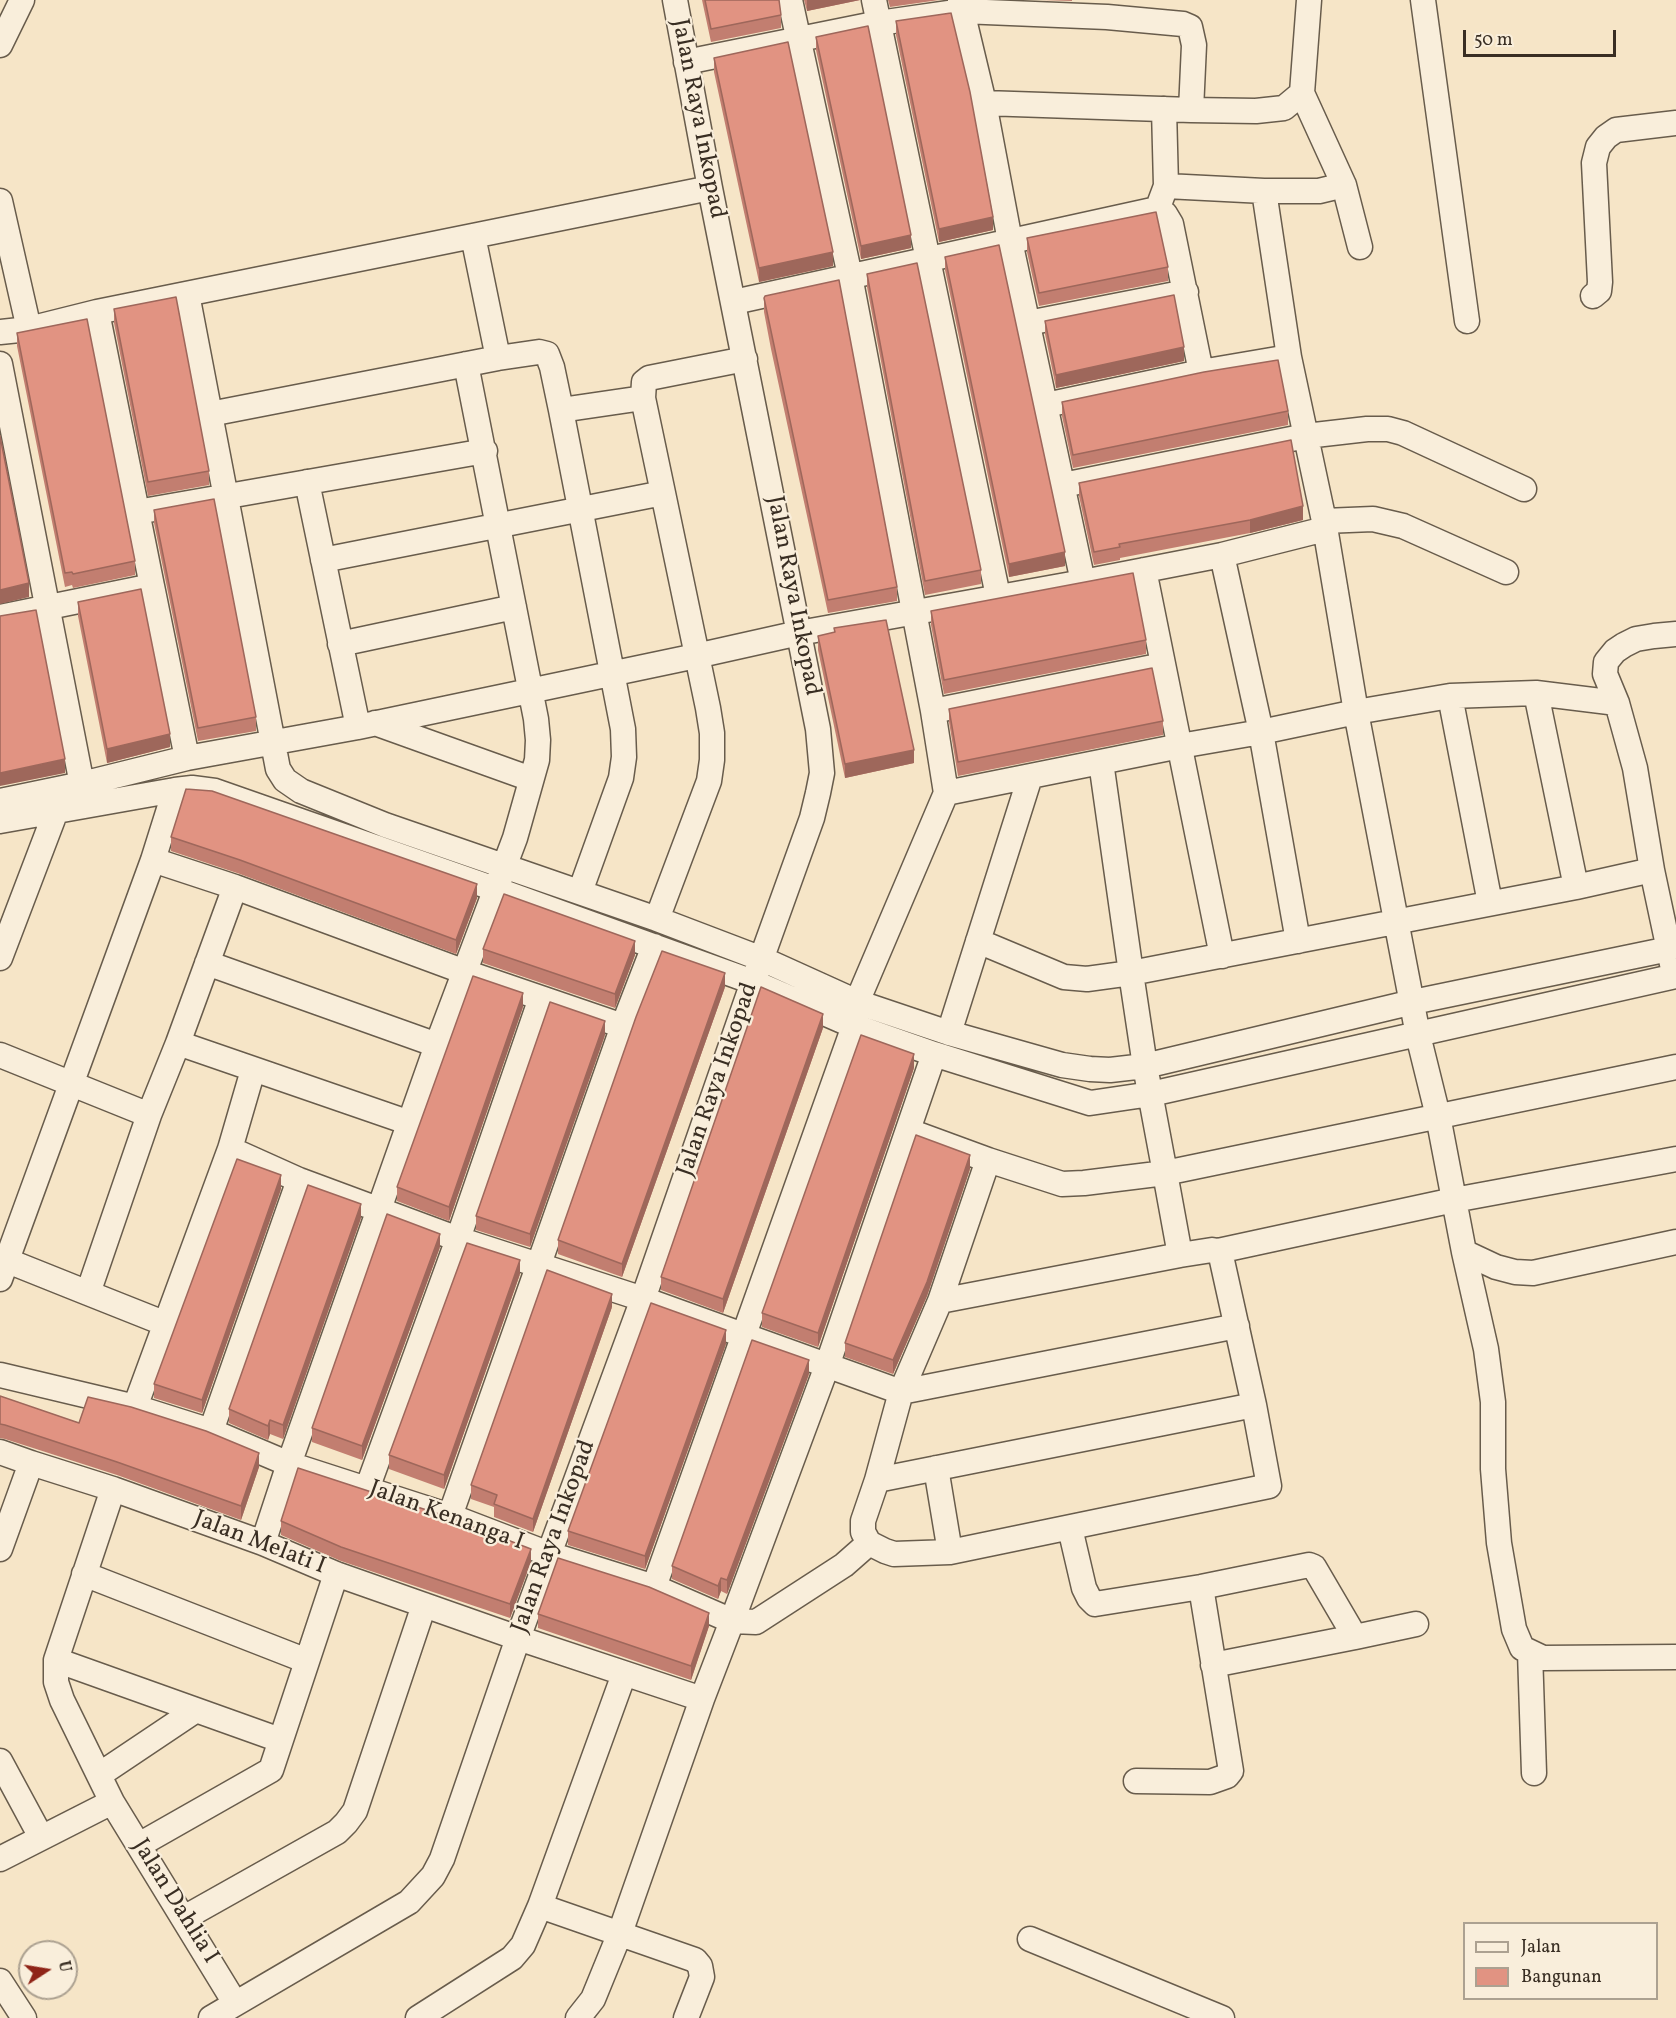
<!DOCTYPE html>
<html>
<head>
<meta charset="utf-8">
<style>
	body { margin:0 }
	#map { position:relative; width:1676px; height:2018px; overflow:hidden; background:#f6e5c7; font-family:Vollkorn,serif }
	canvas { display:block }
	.legend { position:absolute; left:1463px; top:1922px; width:195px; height:78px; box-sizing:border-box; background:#f9eedb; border:2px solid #aca191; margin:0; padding:8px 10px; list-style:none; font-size:18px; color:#392e23 }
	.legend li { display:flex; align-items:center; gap:12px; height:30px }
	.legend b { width:30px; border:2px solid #aca191 }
	.north { position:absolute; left:18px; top:1940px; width:60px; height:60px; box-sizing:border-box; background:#f9eedb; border:2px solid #aca191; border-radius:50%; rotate:78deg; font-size:16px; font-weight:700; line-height:24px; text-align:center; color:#392e23 }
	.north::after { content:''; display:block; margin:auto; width:21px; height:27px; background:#8f2418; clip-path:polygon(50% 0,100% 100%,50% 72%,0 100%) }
	.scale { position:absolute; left:1463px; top:30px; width:153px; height:27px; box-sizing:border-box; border:3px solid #392e23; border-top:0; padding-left:8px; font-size:18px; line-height:21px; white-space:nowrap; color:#392e23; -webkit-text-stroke:4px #f9eedb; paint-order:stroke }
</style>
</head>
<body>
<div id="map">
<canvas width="1676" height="2018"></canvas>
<ul class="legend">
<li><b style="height:8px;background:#f9eedb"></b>Jalan</li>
<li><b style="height:16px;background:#e19382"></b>Bangunan</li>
</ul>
<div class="north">U</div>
<div class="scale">50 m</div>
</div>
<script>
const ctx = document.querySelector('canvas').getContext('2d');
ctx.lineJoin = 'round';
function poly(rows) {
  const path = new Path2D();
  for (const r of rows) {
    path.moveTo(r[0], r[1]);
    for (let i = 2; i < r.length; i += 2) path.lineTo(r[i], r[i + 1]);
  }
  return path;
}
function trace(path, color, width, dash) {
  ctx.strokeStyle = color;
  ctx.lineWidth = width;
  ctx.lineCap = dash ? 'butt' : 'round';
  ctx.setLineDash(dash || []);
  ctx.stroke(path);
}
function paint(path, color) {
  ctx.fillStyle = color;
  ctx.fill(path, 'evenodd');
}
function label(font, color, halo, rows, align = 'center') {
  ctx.font = font + ' Vollkorn,serif';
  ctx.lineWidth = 4.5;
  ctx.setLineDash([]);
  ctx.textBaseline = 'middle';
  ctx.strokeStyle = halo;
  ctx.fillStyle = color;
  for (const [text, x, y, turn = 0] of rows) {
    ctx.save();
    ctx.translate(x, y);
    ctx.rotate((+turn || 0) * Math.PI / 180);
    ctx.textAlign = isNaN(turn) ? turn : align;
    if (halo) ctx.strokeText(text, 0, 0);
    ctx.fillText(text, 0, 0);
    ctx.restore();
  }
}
const minor = poly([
	[790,0,850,276,933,711,946,793,1180,746,1261,732,1356,712,1324,521,1289,357,1264,191],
	[874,0,998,596],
	[960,0,962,11,1107,17,1183,24,1190,27,1194,45,1191,110,1256,111,1284,108,1302,93,1309,0],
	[1423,0,1467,321],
	[0,45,22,0],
	[686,62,879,23,962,11,984,103,1010,241,1083,582,1222,555,1325,529],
	[984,103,1191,110],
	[1344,185,1360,247],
	[1166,186,1264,191,1319,191,1344,185,1302,93],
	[0,201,29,329],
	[1160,202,1166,186,1164,109],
	[473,236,498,358],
	[187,294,278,769,285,780,301,791,385,825,657,919,762,959,857,1002,949,1033,1062,1065,1090,1069,1110,1070,1145,1066,1413,1002,1669,949],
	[1593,296,1599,291,1600,282,1594,163,1598,147,1606,137,1616,130,1676,123],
	[734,302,1157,209,1165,214,1171,224,1201,372],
	[1028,323,1186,292],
	[0,332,29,329,97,312,710,188],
	[0,364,85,800],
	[1046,405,1201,372,1289,357],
	[561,410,643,398],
	[210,414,498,358,539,352,547,354,552,367,561,410,623,729,624,757,621,778,580,892],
	[307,482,358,727],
	[1063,485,1306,436,1367,429,1388,429,1403,433,1524,489],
	[137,512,485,451],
	[1324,521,1373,519,1403,526,1506,572],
	[1222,555,1261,732,1298,941],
	[323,560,663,493,643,398,644,382,649,378,745,359],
	[1144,570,1222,956],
	[152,586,187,758],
	[0,617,152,586,97,312],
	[340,644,514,607],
	[1536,693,1576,887],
	[1450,696,1490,903],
	[1617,703,1536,693,1450,696,1356,712,1418,1035,1438,1116,1464,1252,1486,1349,1493,1402,1493,1469,1499,1543,1514,1629,1522,1648,1543,1658,1676,1657],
	[933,711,1163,665],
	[375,723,531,779],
	[1101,762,1131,973,1576,887,1652,870,1635,768,1617,703,1605,674,1606,662,1615,651,1624,645,1636,639,1654,636,1676,634],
	[0,801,82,784,187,758,358,727,696,656,799,633,1083,582],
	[0,821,175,790,192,788,215,791,495,889,753,982,854,1026,934,1054,1090,1103,1151,1094,1676,976],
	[153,860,235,887,465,972,623,1026],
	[1652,870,1672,964],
	[657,919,709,781,712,760,712,733,708,708,663,493],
	[978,941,1064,977,1087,979,1131,973,1145,1066,1165,1173,1084,1183,1062,1184,988,1160,940,1301,901,1392,877,1480,863,1521,863,1532,869,1543,885,1551,894,1554,950,1552,1269,1486,1254,1405,1221,1256,1218,1251,1212,1250,1180,1255,1165,1173,1676,1067],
	[0,958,56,811],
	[207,963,437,1045],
	[857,1002,946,793],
	[949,1033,1030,777],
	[178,1043,235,887],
	[0,1055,149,1115],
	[909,1131,988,1160],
	[230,1149,299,1180,458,1239,643,1299,901,1392,1237,1326],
	[1218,1251,1454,1200,1676,1159],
	[1464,1252,1496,1267,1515,1272,1533,1273,1676,1242],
	[8,1261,88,1293,149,1115,178,1043,410,1123],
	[0,1279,153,860,175,790],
	[88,1293,166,1324],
	[940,1301,1180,1255],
	[0,1375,135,1407,211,1431,289,1464,450,1516,549,1554,654,1587,732,1621,827,1366,934,1054],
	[135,1407,230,1149,253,1070],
	[211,1431,299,1180],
	[0,1452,31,1463,113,1489,263,1543,336,1574,518,1638,702,1699,620,1933,593,1999,578,2018],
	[936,1468,950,1552],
	[877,1480,1254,1405],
	[113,1489,56,1660,56,1682,62,1700,112,1802,235,2003],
	[367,1489,458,1239,541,998],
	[450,1516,623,1026,654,946],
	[1070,1528,1084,1588,1089,1598,1095,1604,1201,1587,1309,1565,1314,1567,1355,1637,1416,1624],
	[263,1543,289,1464,437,1045,515,838,537,760,538,740,536,719,466,364],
	[0,1549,31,1463],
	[84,1574,307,1661],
	[654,1587,854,1026],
	[1530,1652,1534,1773],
	[56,1660,280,1740],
	[1213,1665,1355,1637],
	[702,1699,732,1621,756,1622,844,1565,869,1543],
	[0,1761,41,1837],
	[99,1775,196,1710],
	[1136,1781,1210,1782,1227,1776,1231,1771,1201,1587],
	[139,1845,271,1770,336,1574],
	[0,1859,112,1802],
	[540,1906,695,1960,700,1966,702,1977,686,2018],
	[184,1918,337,1832,346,1823,355,1811,424,1605],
	[1030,1939,1222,2018],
	[0,1981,24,2018],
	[211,2018,409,1902,433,1876,442,1859,518,1638,643,1299,753,982,812,818,818,793,822,773,818,729,710,188,675,0],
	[418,2018,512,1958,523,1945,540,1906,624,1674]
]);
const wall = poly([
	[702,0,779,0,781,15,781,28,711,42],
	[804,0,860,0,807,11],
	[888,0,939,0,890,7],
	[1041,0,1072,0,1072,1],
	[896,21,993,230,939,242,896,35],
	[816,37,911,248,861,259,816,50],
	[714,58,833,266,759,282,714,72],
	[1027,238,1168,267,1168,281,1039,306,1027,252],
	[945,257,1065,566,1009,577,945,270],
	[867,274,981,570,981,584,925,595,867,287],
	[764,298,897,587,897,601,828,613,771,349,764,312],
	[114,309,209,471,209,485,148,496,114,323],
	[1045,321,1184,361,1056,388,1045,334],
	[17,333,135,561,135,575,73,588,72,585,65,587,17,346],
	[1062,402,1288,411,1288,425,1073,468,1062,416],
	[1079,483,1303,520,1250,533,1120,558,1120,560,1094,565,1079,496],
	[154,510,256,717,256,731,198,741,154,523],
	[78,602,170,747,107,763,78,616],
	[931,611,1146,640,1146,654,944,694,931,625],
	[834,628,914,763,845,778,818,650,818,636,834,633],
	[949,709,1163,721,1163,735,958,776,949,722],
	[171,837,477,898,456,954,240,874,171,851],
	[483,949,635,955,615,1008,483,963],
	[725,987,622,1277,558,1254,558,1240],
	[523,1007,449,1221,397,1201,397,1187],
	[823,1028,723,1313,661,1290,661,1277],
	[605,1035,530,1247,476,1230,476,1216],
	[914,1068,818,1347,762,1327,762,1313],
	[970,1169,927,1296,893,1374,845,1357,845,1343],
	[281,1189,202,1413,154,1398,154,1384],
	[361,1218,283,1439,270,1434,268,1440,229,1423,229,1409],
	[440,1247,362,1460,312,1442,312,1428],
	[520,1274,444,1489,389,1469,389,1455],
	[612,1307,533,1532,494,1517,494,1507,471,1499,471,1485],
	[726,1344,645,1569,568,1545,568,1531],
	[809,1374,727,1594,721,1591,718,1599,672,1579,672,1566],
	[0,1396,79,1423,259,1467,241,1520,117,1475,5,1439,0,1438],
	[281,1521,531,1562,510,1618,341,1561,281,1535],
	[538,1614,709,1626,691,1680,538,1628]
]);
const shadedWall = poly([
	[807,0,860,0,807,11],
	[993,217,993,230,939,242,939,229],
	[911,235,911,248,861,259,861,246],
	[833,252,833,266,759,282,759,268],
	[1184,347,1184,361,1056,388,1056,375],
	[1303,506,1303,520,1250,533,1250,520],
	[1065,552,1065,566,1009,577,1009,564],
	[29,583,29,597,0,604,0,590],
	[170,734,170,747,107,763,107,749],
	[914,750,914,763,845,778,845,764],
	[65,759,65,773,0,786,0,773],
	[477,884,477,898,456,954,456,940],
	[635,941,635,955,615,1008,615,994],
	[725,973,725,987,622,1277,622,1264],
	[523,993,523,1007,449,1221,449,1207],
	[823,1014,823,1028,723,1313,723,1299],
	[605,1021,605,1035,530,1247,530,1234],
	[914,1054,914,1068,818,1347,818,1333],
	[970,1155,970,1169,927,1296,893,1374,893,1360],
	[281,1175,281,1189,202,1413,202,1400],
	[361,1204,361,1218,283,1439,283,1425],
	[440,1234,440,1247,362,1460,362,1446],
	[520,1260,520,1274,444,1489,444,1475],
	[612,1294,612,1307,533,1532,533,1519],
	[726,1330,726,1344,645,1569,645,1556],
	[809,1360,809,1374,727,1594,727,1580],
	[270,1420,270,1434,268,1440,268,1426],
	[259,1453,259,1467,241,1520,241,1506],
	[531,1549,531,1562,510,1618,510,1604],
	[721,1578,721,1591,718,1599,718,1586],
	[709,1613,709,1626,691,1680,691,1666]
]);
const building = poly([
	[705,0,779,0,781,15,711,29,705,0],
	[951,13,970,92,993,217,939,229,896,21,951,13],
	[868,26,911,235,861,246,816,37,868,26],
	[788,42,833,252,759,268,714,58,788,42],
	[1156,212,1168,267,1039,293,1027,238,1156,212],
	[999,245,1065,552,1009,564,945,257,999,245],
	[917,263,981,570,925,581,867,274,917,263],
	[839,280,897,587,828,600,764,298,765,296,839,280],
	[1174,295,1184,347,1056,375,1045,321,1174,295],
	[176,297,209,471,148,482,114,309,176,297],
	[87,319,135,561,73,574,72,572,65,573,17,333,87,319],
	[1278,360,1288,411,1073,455,1062,402,1204,372,1278,360],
	[0,436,29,583,0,590,0,436],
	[1291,440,1303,506,1250,520,1119,544,1120,547,1094,552,1079,483,1291,440],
	[214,499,256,717,198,728,154,510,214,499],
	[1133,573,1146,640,944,680,931,611,1133,573],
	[141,589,170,734,107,749,78,602,141,589],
	[36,610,65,759,0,773,0,616,36,610],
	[886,620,914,750,845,764,818,636,835,632,834,628,886,620],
	[1152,668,1163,721,958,762,949,709,1152,668],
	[186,789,212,791,477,884,456,940,240,860,171,837,186,789],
	[504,894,635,941,615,994,483,949,504,894],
	[662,951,725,973,622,1264,558,1240,636,1017,662,951],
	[473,976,523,993,449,1207,397,1187,473,976],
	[761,987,823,1014,723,1299,661,1277,761,987],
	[550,1002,605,1021,530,1234,476,1216,550,1002],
	[861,1035,914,1054,818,1333,762,1313,861,1035],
	[916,1135,970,1155,927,1282,893,1360,845,1343,916,1135],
	[237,1159,281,1175,202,1400,154,1384,237,1159],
	[308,1185,361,1204,283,1425,270,1420,268,1426,229,1409,308,1185],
	[387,1214,440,1234,362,1446,312,1428,387,1214],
	[467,1243,520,1260,444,1475,389,1455,467,1243],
	[547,1270,612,1294,533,1519,494,1504,497,1495,471,1485,547,1270],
	[651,1303,726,1330,645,1556,568,1531,651,1303],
	[752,1340,809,1360,727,1580,721,1578,718,1586,672,1566,752,1340],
	[0,1396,79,1423,88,1397,131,1407,206,1431,259,1453,241,1506,117,1462,5,1425,0,1424,0,1396],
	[298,1468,445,1516,531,1549,510,1604,341,1547,281,1521,298,1468],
	[558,1558,649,1587,709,1613,691,1666,538,1614,558,1558]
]);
const streetNames = [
	["Jalan Raya Inkopad",697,119,79],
	["Jalan Raya Inkopad",792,596,79],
	["Jalan Raya Inkopad",719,1080,-71],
	["Jalan Kenanga I",446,1517,20],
	["Jalan Raya Inkopad",555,1537,-70],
	["Jalan Melati I",259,1544,21],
	["Jalan Dahlia I",174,1902,58]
];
trace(minor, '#685c4c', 27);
trace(minor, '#f9eedb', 24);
paint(wall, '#c27e70');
paint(shadedWall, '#9e675b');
paint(building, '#e19382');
trace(building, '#9e675b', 1.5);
label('24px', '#392e23', '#f9eedb', streetNames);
</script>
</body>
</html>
